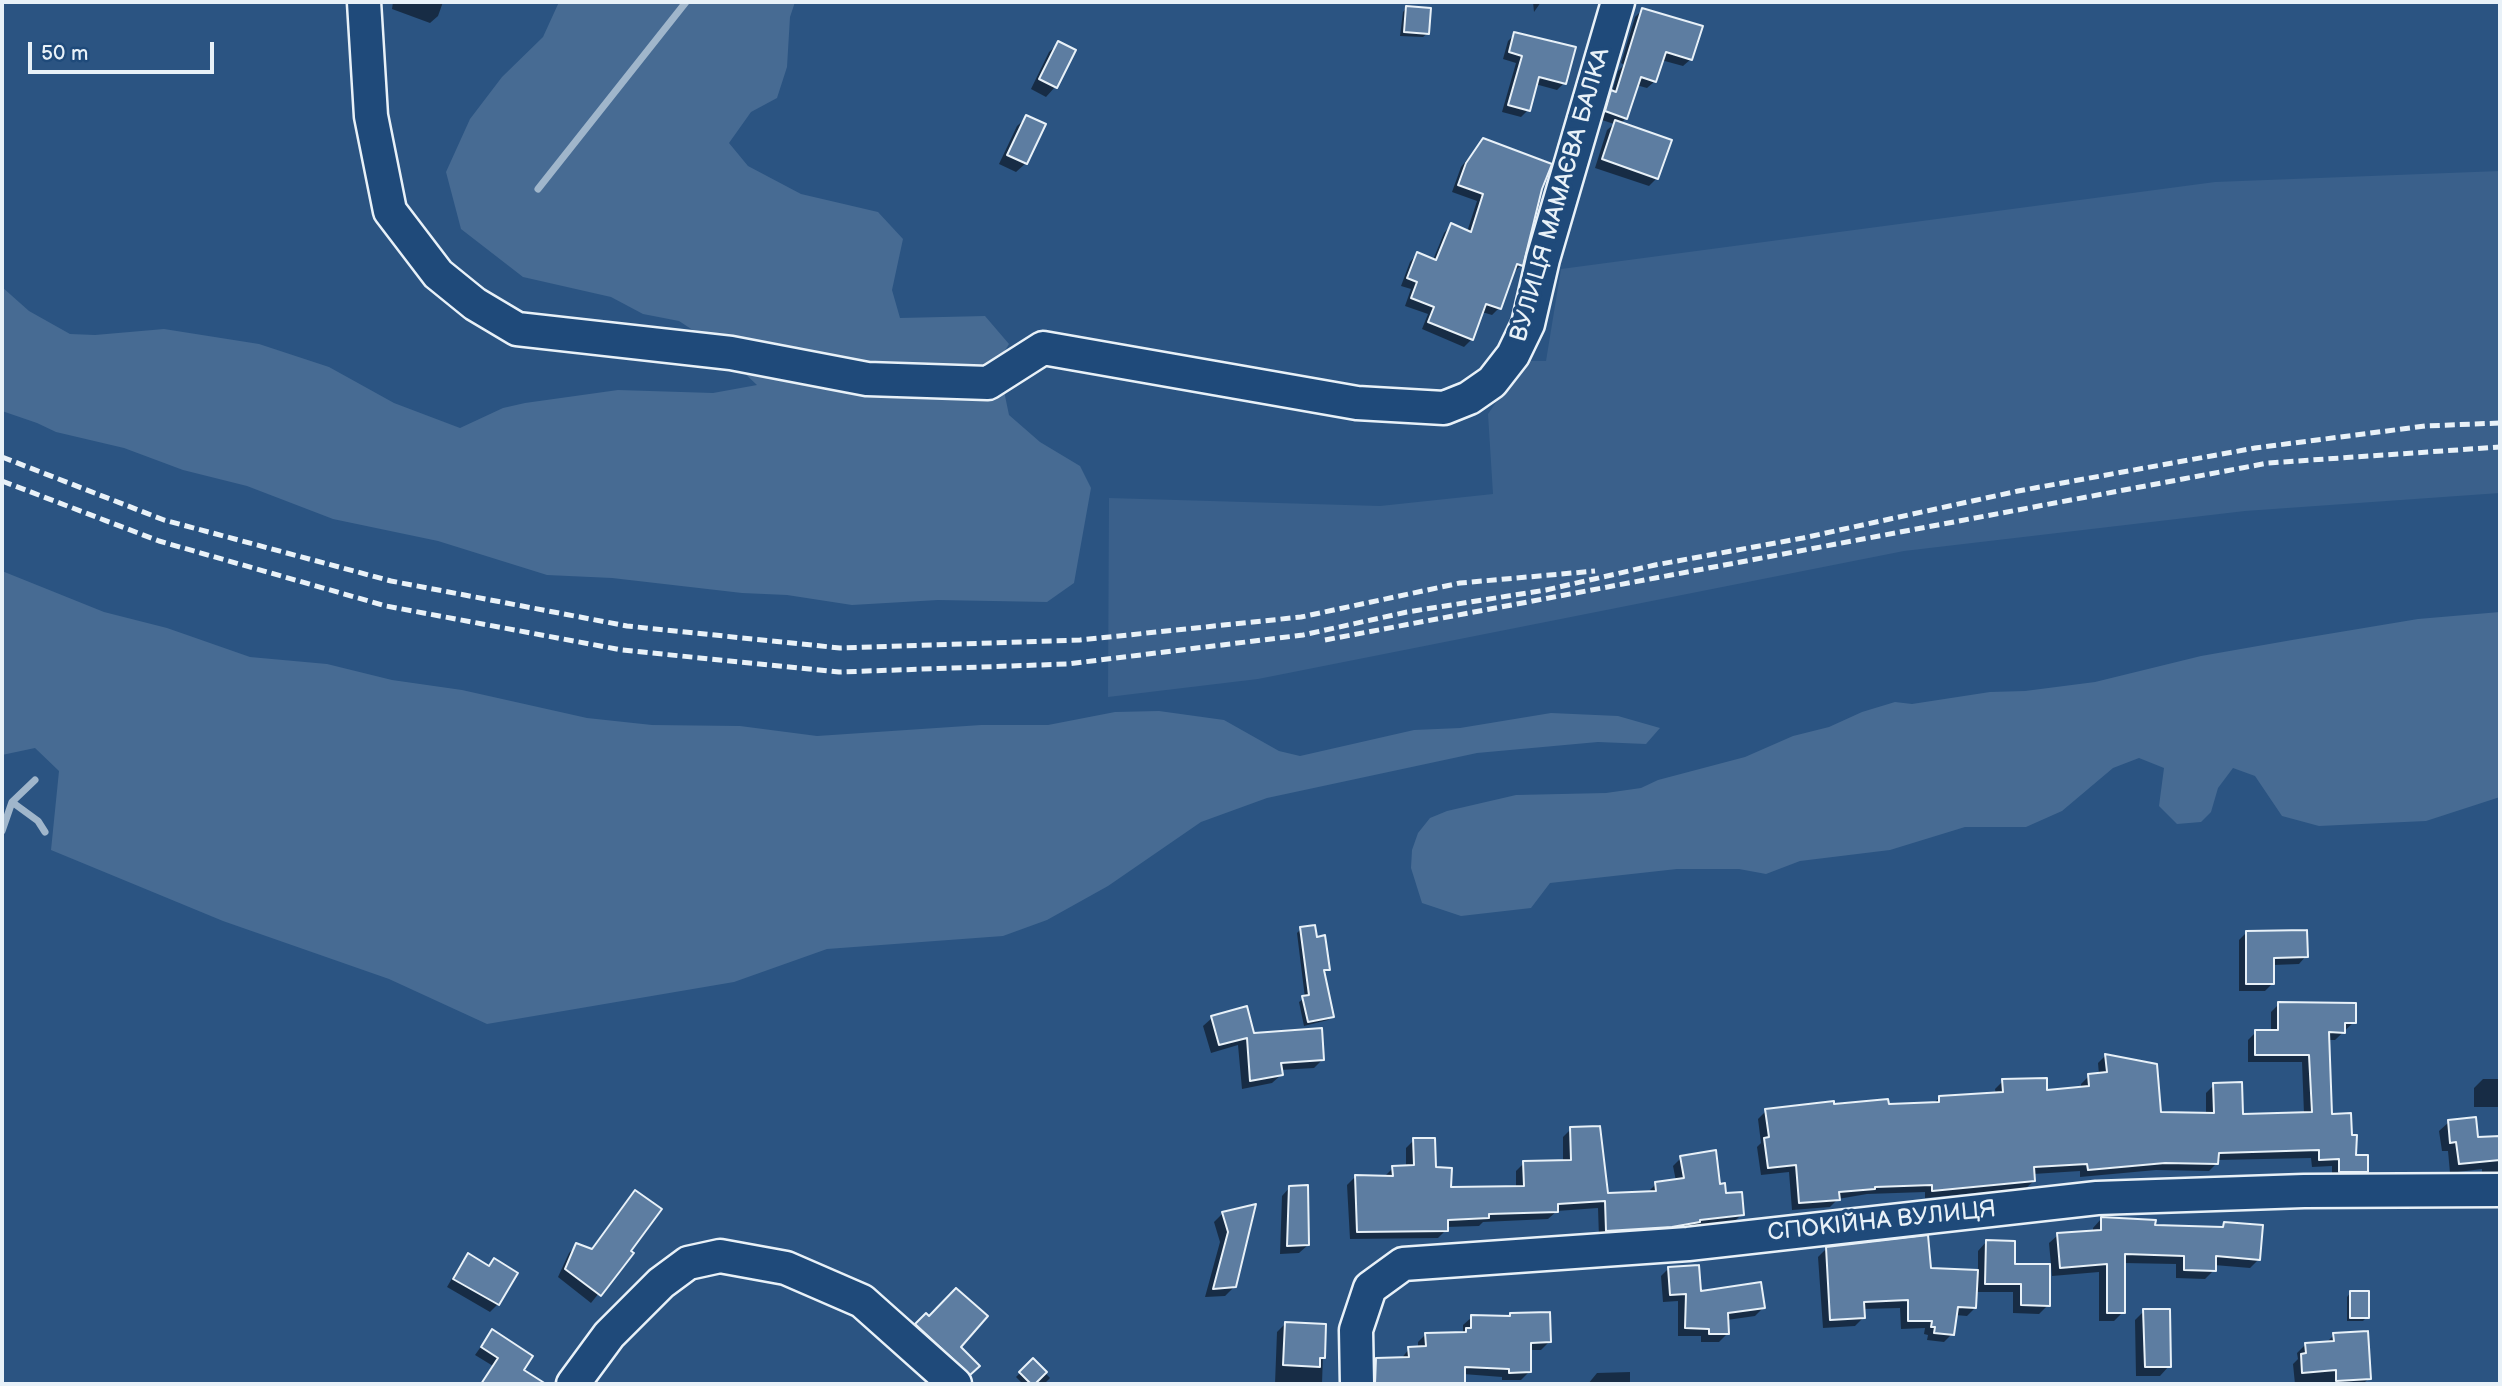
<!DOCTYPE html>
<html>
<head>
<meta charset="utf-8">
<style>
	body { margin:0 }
	#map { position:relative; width:2502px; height:1386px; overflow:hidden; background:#2b5482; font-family:"Balsamiq Sans",sans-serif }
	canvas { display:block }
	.frame { position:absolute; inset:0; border:4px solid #e8f1f8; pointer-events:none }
	.scale { position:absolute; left:28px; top:42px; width:186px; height:32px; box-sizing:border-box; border:4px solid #e8f1f8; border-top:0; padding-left:9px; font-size:21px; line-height:24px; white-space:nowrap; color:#e8f1f8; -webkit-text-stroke:5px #1f4a7a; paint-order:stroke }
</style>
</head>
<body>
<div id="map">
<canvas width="2502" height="1386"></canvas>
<div class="frame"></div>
<div class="scale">50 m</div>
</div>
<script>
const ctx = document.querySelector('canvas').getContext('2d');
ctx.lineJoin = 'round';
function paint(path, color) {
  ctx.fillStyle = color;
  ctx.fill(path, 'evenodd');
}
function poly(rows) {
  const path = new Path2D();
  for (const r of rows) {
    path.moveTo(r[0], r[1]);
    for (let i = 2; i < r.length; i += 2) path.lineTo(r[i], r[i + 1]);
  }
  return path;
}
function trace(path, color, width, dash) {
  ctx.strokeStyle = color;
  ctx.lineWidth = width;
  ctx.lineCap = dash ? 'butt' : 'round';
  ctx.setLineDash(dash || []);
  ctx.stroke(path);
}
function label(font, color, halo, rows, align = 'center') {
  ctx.font = font + ' "Balsamiq Sans",sans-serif';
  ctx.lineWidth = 7;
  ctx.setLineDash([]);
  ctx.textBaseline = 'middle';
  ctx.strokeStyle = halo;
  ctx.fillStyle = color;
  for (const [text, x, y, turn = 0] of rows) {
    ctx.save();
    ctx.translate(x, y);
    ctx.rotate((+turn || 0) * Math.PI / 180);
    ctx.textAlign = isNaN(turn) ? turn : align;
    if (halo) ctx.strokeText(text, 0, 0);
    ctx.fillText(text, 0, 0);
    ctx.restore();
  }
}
const built = poly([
	[2500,171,2500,493,2245,511,1904,551,1258,679,1108,697,1109,498,1380,506,1493,494,1488,414,1524,361,1546,361,1561,269,2215,182]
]);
const green = poly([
	[559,2,795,2,790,17,787,67,777,98,751,112,729,143,748,166,801,194,878,212,903,239,892,290,900,318,985,316,1009,344,998,362,1009,415,1040,442,1080,466,1091,488,1074,583,1047,602,938,600,852,605,787,595,742,593,612,578,547,575,438,541,333,519,247,486,183,470,124,448,56,432,37,423,2,411,2,287,29,311,70,334,95,335,164,329,259,344,329,367,394,403,460,428,503,408,525,403,618,390,713,393,757,385,711,342,679,321,643,314,611,297,523,277,461,229,446,172,470,119,502,77,543,37],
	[2,571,104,612,167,628,250,657,327,664,392,680,462,690,587,718,652,725,740,726,817,736,981,725,1048,725,1115,712,1159,711,1224,720,1279,751,1300,756,1414,730,1460,728,1551,713,1618,716,1660,728,1646,744,1598,742,1477,753,1267,798,1201,822,1108,886,1047,920,1003,936,827,949,734,982,487,1024,389,979,223,921,51,850,59,771,35,748,2,755],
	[2500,612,2500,797,2426,821,2319,826,2282,816,2255,776,2233,768,2218,788,2211,812,2201,822,2177,824,2159,806,2164,768,2139,758,2113,768,2062,811,2026,827,1965,827,1890,850,1800,861,1766,874,1739,869,1677,869,1550,883,1531,908,1461,916,1422,903,1411,868,1412,850,1418,833,1430,818,1447,811,1516,795,1606,793,1641,788,1658,780,1745,757,1793,736,1829,727,1862,712,1895,702,1912,704,1990,692,2025,691,2095,682,2201,656,2292,640,2418,619]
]);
const shadow = poly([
	[393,2,443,2,438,16,430,23,392,9],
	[1533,2,1541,2,1534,12],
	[1407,7,1428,33,1423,37,1400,36,1403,12],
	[1642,10,1691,59,1683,66,1661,60,1655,81,1647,88,1636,85,1626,118,1620,124,1657,178,1649,186,1595,168,1607,130,1614,124,1599,119,1605,100,1612,92,1618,71,1624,65,1621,63,1635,17],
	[1515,34,1564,83,1557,90,1535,84,1528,110,1521,117,1502,112,1516,63,1503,59,1508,41],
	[1059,43,1074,51,1055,87,1046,97,1031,89,1049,52],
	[1027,117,1026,163,1016,172,999,164,1017,126],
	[1483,140,1541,189,1521,265,1514,272,1499,308,1492,315,1482,312,1472,339,1464,347,1422,329,1428,314,1405,306,1411,289,1401,286,1410,262,1417,254,1433,260,1444,233,1451,225,1467,232,1477,201,1452,192,1461,167],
	[1301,929,1328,969,1323,974,1332,1016,1328,1020,1304,1026,1299,1002,1305,998,1297,933],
	[2247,932,2306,956,2299,964,2273,965,2273,983,2265,991,2239,991,2239,940],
	[2279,1004,2354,1022,2335,1040,2328,1040,2330,1116,2366,1172,2358,1179,2332,1180,2332,1166,2312,1167,2311,1158,2217,1160,2217,1163,2209,1171,2156,1170,2080,1177,2080,1171,2033,1174,2034,1181,2026,1188,1925,1198,1925,1192,1867,1194,1838,1199,1830,1207,1792,1210,1789,1172,1761,1175,1757,1147,1761,1143,1758,1119,1766,1111,1833,1106,1933,1104,1939,1098,1996,1095,1995,1089,2003,1081,2045,1092,2081,1089,2081,1084,2089,1076,2099,1075,2098,1063,2106,1055,2159,1114,2206,1115,2206,1093,2214,1085,2241,1115,2304,1114,2302,1062,2248,1062,2248,1040,2256,1032,2271,1032,2271,1012],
	[1212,1018,1323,1059,1314,1068,1280,1070,1281,1075,1272,1083,1242,1089,1238,1045,1211,1053,1203,1026],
	[2483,1079,2500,1079,2500,1105,2498,1107,2474,1107,2474,1088],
	[2449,1122,2477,1139,2500,1138,2500,1177,2482,1178,2482,1169,2450,1173,2448,1151,2442,1151,2439,1131],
	[1571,1129,1607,1195,1648,1192,1656,1184,1676,1181,1673,1166,1681,1158,1718,1186,1742,1214,1734,1222,1694,1227,1691,1230,1599,1238,1598,1208,1557,1211,1548,1219,1483,1222,1479,1226,1446,1227,1446,1230,1438,1238,1350,1239,1347,1185,1355,1177,1385,1176,1393,1168,1406,1167,1406,1148,1414,1140,1449,1188,1516,1187,1516,1171,1524,1163,1563,1162,1563,1137],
	[1290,1187,1308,1245,1299,1253,1280,1254,1282,1196],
	[635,1192,629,1252,631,1253,591,1303,558,1277,569,1253,577,1245,590,1251],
	[1254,1206,1235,1286,1225,1296,1205,1297,1220,1242,1214,1222,1223,1213],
	[2101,1219,2154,1227,2219,1229,2224,1224,2259,1259,2250,1268,2214,1265,2214,1270,2205,1279,2176,1278,2176,1264,2123,1263,2123,1312,2114,1321,2099,1321,2099,1272,2052,1276,2049,1243,2058,1235,2093,1232,2093,1228],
	[1986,1242,2013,1265,2048,1305,2039,1314,2013,1313,2013,1292,1975,1292,1975,1308,1967,1316,1955,1315,1952,1334,1944,1342,1927,1340,1928,1335,1924,1334,1925,1328,1901,1329,1900,1308,1862,1309,1863,1318,1855,1326,1823,1328,1818,1257,1826,1249,1930,1270,1978,1271,1978,1251],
	[468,1255,487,1267,494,1260,516,1273,498,1304,490,1312,447,1287,461,1263],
	[1669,1268,1699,1293,1763,1308,1755,1316,1727,1320,1727,1334,1719,1342,1701,1342,1701,1336,1678,1336,1678,1301,1663,1302,1661,1276],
	[2351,1292,2367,1317,2363,1321,2347,1321,2347,1297],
	[2144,1311,2169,1366,2160,1376,2136,1376,2135,1320],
	[1511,1315,1549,1342,1541,1350,1529,1350,1529,1372,1521,1380,1502,1380,1502,1377,1463,1374,1463,1384,1368,1384,1368,1368,1377,1360,1401,1359,1409,1349,1418,1348,1418,1342,1426,1334,1463,1333,1463,1325,1472,1317,1507,1318],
	[1285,1324,1324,1325,1322,1384,1275,1384,1277,1332],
	[492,1331,521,1370,543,1384,481,1384,493,1366,475,1355],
	[2334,1335,2369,1378,2363,1384,2295,1384,2293,1364,2298,1359,2297,1353,2306,1344,2326,1343],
	[1033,1360,1050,1378,1044,1384,1023,1384,1016,1377],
	[1630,1372,1630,1384,1588,1384,1597,1373]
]);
const stream = poly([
	[538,189,686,2],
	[12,802,38,821,45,832],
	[2,831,12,802,35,780]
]);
const building = poly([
	[1406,6,1431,8,1429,34,1404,32,1406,6],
	[1642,8,1703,26,1692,60,1666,52,1656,82,1641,77,1627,119,1605,111,1611,90,1616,92,1642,8],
	[1514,32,1576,47,1566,84,1539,77,1530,111,1508,105,1522,56,1509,52,1514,32],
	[1058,41,1076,50,1057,88,1039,79,1058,41],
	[1026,115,1046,124,1027,164,1007,155,1026,115],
	[1615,120,1672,140,1658,179,1602,159,1615,120],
	[1483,138,1552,164,1542,189,1523,266,1517,264,1501,309,1486,304,1473,340,1428,322,1434,307,1411,298,1417,282,1407,278,1417,252,1436,260,1451,223,1471,232,1483,194,1458,185,1466,163,1483,138],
	[1315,925,1317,937,1325,935,1330,970,1324,970,1334,1017,1308,1022,1302,996,1309,995,1300,927,1315,925],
	[2307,930,2308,957,2274,958,2274,984,2246,984,2246,931,2307,930],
	[2278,1002,2356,1003,2356,1023,2345,1023,2345,1033,2329,1032,2332,1114,2351,1113,2352,1135,2357,1135,2356,1155,2368,1155,2368,1172,2339,1172,2339,1159,2319,1160,2319,1150,2219,1153,2218,1164,2165,1163,2088,1170,2087,1164,2034,1167,2035,1181,1932,1191,1932,1185,1875,1187,1875,1189,1839,1192,1840,1200,1799,1203,1796,1165,1768,1168,1764,1138,1769,1137,1765,1109,1834,1101,1834,1104,1888,1099,1889,1104,1939,1102,1939,1096,2003,1092,2002,1079,2047,1078,2047,1090,2089,1086,2088,1074,2107,1072,2105,1054,2157,1064,2161,1112,2214,1113,2213,1083,2242,1082,2243,1114,2312,1112,2309,1055,2255,1055,2255,1030,2278,1030,2278,1002],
	[1247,1006,1254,1033,1322,1028,1324,1060,1281,1063,1283,1075,1250,1081,1247,1038,1219,1045,1211,1016,1247,1006],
	[2476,1117,2478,1137,2500,1136,2500,1160,2459,1164,2456,1142,2450,1143,2448,1120,2476,1117],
	[1600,1126,1608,1193,1656,1191,1655,1182,1684,1178,1680,1156,1716,1150,1720,1184,1725,1183,1726,1193,1742,1192,1744,1215,1700,1220,1700,1222,1672,1227,1606,1231,1605,1201,1558,1204,1558,1212,1489,1214,1489,1218,1448,1220,1448,1231,1357,1232,1355,1175,1393,1176,1392,1166,1414,1165,1413,1138,1435,1138,1436,1167,1452,1168,1451,1187,1524,1186,1523,1161,1571,1160,1570,1127,1600,1126],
	[1308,1185,1309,1245,1287,1246,1289,1186,1308,1185],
	[635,1190,662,1209,631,1251,634,1253,601,1296,565,1269,576,1243,592,1249,635,1190],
	[1256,1204,1236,1287,1213,1289,1228,1232,1222,1212,1256,1204],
	[2101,1217,2156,1220,2155,1225,2223,1227,2224,1222,2263,1225,2260,1260,2216,1256,2216,1271,2184,1270,2184,1256,2125,1254,2125,1313,2107,1313,2107,1264,2060,1268,2057,1233,2101,1230,2101,1217],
	[1928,1235,1931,1268,1978,1270,1976,1308,1958,1307,1954,1335,1934,1333,1935,1327,1931,1327,1932,1321,1908,1321,1908,1300,1864,1302,1865,1318,1830,1320,1826,1247,1928,1235],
	[1986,1240,2015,1241,2015,1264,2050,1264,2050,1306,2021,1305,2021,1284,1985,1284,1986,1240],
	[468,1253,489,1266,494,1258,518,1273,499,1305,453,1279,468,1253],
	[1699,1265,1701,1291,1761,1282,1765,1308,1728,1313,1729,1334,1709,1334,1709,1329,1685,1328,1686,1294,1670,1295,1668,1267,1699,1265],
	[956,1288,988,1316,961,1347,980,1366,970,1375,915,1324,926,1313,929,1316,956,1288],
	[2350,1291,2369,1291,2369,1318,2350,1318,2350,1291],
	[2143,1309,2170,1309,2171,1367,2145,1367,2143,1309],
	[1550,1312,1551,1342,1531,1343,1531,1372,1509,1373,1509,1369,1465,1367,1465,1384,1375,1384,1376,1358,1409,1357,1408,1347,1426,1346,1425,1333,1466,1332,1466,1328,1471,1328,1471,1315,1510,1316,1510,1313,1550,1312],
	[1285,1322,1326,1324,1325,1358,1320,1358,1320,1367,1283,1365,1285,1322],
	[492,1329,533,1356,524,1370,546,1384,481,1384,498,1358,481,1347,492,1329],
	[2368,1331,2371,1379,2336,1381,2336,1370,2302,1373,2301,1354,2306,1353,2305,1343,2334,1341,2333,1333,2368,1331],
	[1033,1358,1047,1372,1035,1384,1031,1384,1019,1372,1033,1358]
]);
const minor = poly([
	[364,2,371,116,390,211,438,274,475,304,517,329,731,353,867,379,988,383,1043,348,1357,403,1444,408,1469,398,1492,382,1513,355,1528,324,1543,259,1618,2],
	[573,1384,609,1335,661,1283,688,1263,720,1256,786,1268,862,1301,955,1384],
	[1357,1384,1356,1330,1370,1288,1403,1264,1688,1244,2097,1198,2304,1191,2500,1190]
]);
const rail = poly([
	[2,457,164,520,391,581,627,626,840,648,1080,640,1301,617,1460,583,1595,571],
	[2,481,159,541,386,606,622,650,839,672,1067,664,1303,635,1407,612,1546,590,1655,565,1803,538,2018,491,2255,448,2425,426,2500,423],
	[1325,640,2268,463,2500,447]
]);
const streetNames = [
	["ВУЛИЦЯ МАМАЄВА БАЛКА",1561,195,-74],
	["СПОКІЙНА ВУЛИЦЯ",1882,1222,-6]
];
paint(built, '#3a608b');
paint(green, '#476b93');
paint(shadow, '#0007');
trace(stream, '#a0b6cb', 7);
paint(building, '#5d7da1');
trace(building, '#e8f1f8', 2);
trace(minor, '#e8f1f8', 37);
trace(minor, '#1f4a7a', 32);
trace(rail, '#e8f1f8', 5, [10, 5]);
label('24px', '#e8f1f8', '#1f4a7a', streetNames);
</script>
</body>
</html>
